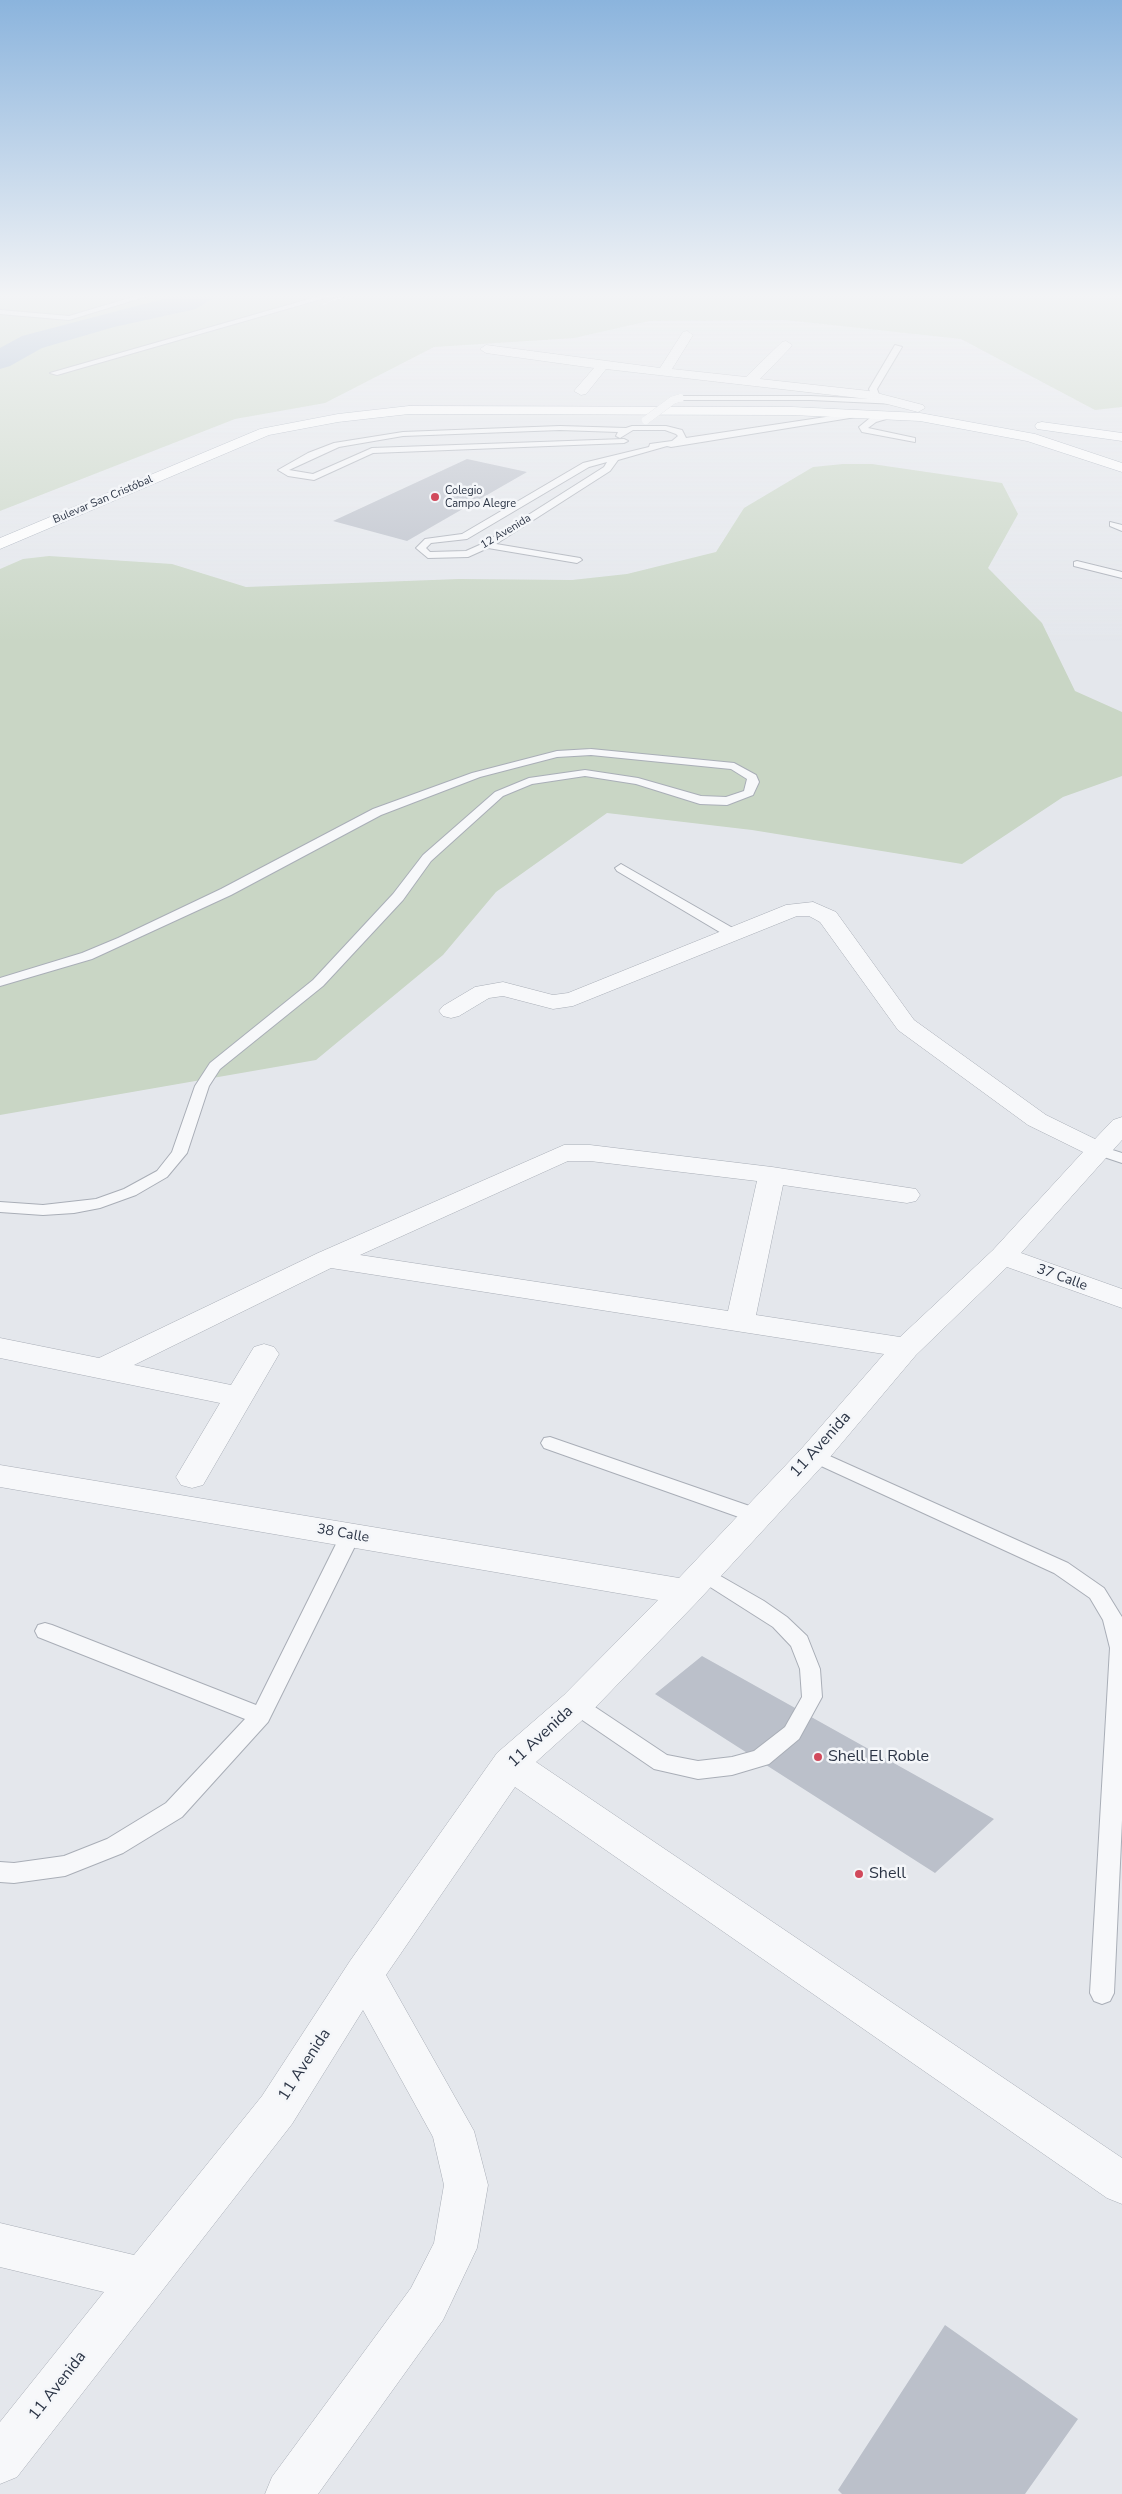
<!DOCTYPE html>
<html>
<head>
<meta charset="utf-8">
<style>
	body { margin:0 }
	canvas { display:block; background:#e4e7ec }
</style>
</head>
<body>
<canvas width="1122" height="2494"></canvas>
<script>
const ctx = document.querySelector('canvas').getContext('2d');
ctx.lineJoin = 'round';
function paint(path, color) {
  ctx.fillStyle = color;
  ctx.fill(path, 'evenodd');
}
function poly(rows) {
  const path = new Path2D();
  for (const r of rows) {
    path.moveTo(r[0], r[1]);
    for (let i = 2; i < r.length; i += 2) path.lineTo(r[i], r[i + 1]);
  }
  return path;
}
function trace(path, color, width, dash) {
  ctx.strokeStyle = color;
  ctx.lineWidth = width;
  ctx.lineCap = dash ? 'butt' : 'round';
  ctx.setLineDash(dash || []);
  ctx.stroke(path);
}
function label(font, color, halo, rows, align = 'center') {
  ctx.font = font + ' "Nunito Sans",sans-serif';
  ctx.lineWidth = 5;
  ctx.setLineDash([]);
  ctx.textBaseline = 'middle';
  ctx.strokeStyle = halo;
  ctx.fillStyle = color;
  for (const [text, x, y, turn = 0] of rows) {
    ctx.save();
    ctx.translate(x, y);
    ctx.rotate((+turn || 0) * Math.PI / 180);
    ctx.textAlign = isNaN(turn) ? turn : align;
    if (halo) ctx.strokeText(text, 0, 0);
    ctx.fillText(text, 0, 0);
    ctx.restore();
  }
}
const green = poly([
	[0,294,345,294,319,306,353,294,1122,294,1122,407,1095,410,961,339,786,320,649,321,574,338,434,347,325,403,235,419,0,511],
	[843,464,872,464,1002,483,1018,514,988,568,1042,623,1075,691,1122,712,1122,776,1063,797,962,864,752,830,607,813,496,892,443,955,316,1060,0,1115,0,569,23,559,49,556,172,564,246,587,459,579,572,580,627,574,716,552,744,508,813,467]
]);
const river = poly([
	[182,294,214,294,210,300,196,309,114,327,42,348,10,366,0,369,0,348,22,336,182,294]
]);
const building = poly([
	[467,459,527,472,407,541,333,521],
	[702,1656,994,1819,935,1873,655,1694],
	[945,2325,1078,2419,1025,2494,842,2494,838,2490]
]);
const lane = poly([
	[143,294,154,294,69,320,0,314,0,310,69,316,143,294],
	[358,294,325,298,57,375,50,373,323,295,358,294],
	[895,345,902,347,877,389,880,397,878,399,900,400,900,404,897,404,811,400,680,400,676,398,680,396,811,396,873,399,869,389,895,345],
	[859,412,863,414,862,416,671,447,667,446,618,460,610,471,496,544,580,558,582,560,577,563,488,548,468,557,428,558,416,548,425,539,462,534,583,463,649,447,650,444,672,441,678,436,676,434,665,430,633,430,620,438,616,436,618,432,560,430,403,436,339,447,289,470,313,474,372,448,624,439,628,441,624,443,373,453,314,480,288,476,278,470,308,453,334,443,403,432,560,426,626,428,632,426,666,426,682,430,686,438,859,412],
	[607,462,604,467,484,543,466,551,430,552,426,548,431,543,467,539,589,467,607,462],
	[890,413,894,415,893,417,876,422,868,428,915,438,915,442,862,432,859,427,870,418,890,413],
	[1110,522,1122,525,1122,531,1110,526,1110,522],
	[1077,561,1122,572,1122,578,1074,566,1074,562,1077,561],
	[591,749,734,763,756,775,759,782,753,795,727,805,700,804,636,784,585,776,532,784,503,796,431,861,403,900,323,986,220,1069,209,1086,187,1153,167,1177,136,1195,100,1208,74,1213,43,1215,0,1212,0,1202,43,1205,96,1199,124,1189,157,1171,172,1152,195,1086,210,1063,313,980,393,894,423,855,495,792,529,778,585,770,638,778,701,796,726,797,744,791,747,779,731,769,591,755,557,757,480,777,381,815,231,895,92,959,0,986,0,978,82,953,118,938,221,889,373,809,472,773,557,751,591,749],
	[621,864,738,931,740,934,733,938,728,937,617,871,615,868,621,864],
	[1100,1146,1122,1153,1122,1163,1095,1154,1092,1151,1095,1148,1100,1146],
	[550,1437,764,1511,766,1516,764,1521,757,1523,750,1521,544,1448,541,1443,544,1438,550,1437],
	[814,1449,1068,1563,1104,1588,1120,1614,1122,1617,1122,1820,1114,1993,1110,2001,1102,2004,1094,2001,1090,1993,1110,1648,1103,1620,1090,1598,1054,1573,808,1460,805,1455,808,1450,814,1449],
	[350,1529,357,1531,360,1536,268,1722,182,1817,123,1853,65,1876,14,1883,0,1882,0,1862,14,1863,64,1856,107,1839,166,1803,245,1719,38,1637,35,1631,38,1625,45,1623,52,1625,256,1705,340,1536,343,1531,350,1529],
	[703,1566,764,1601,787,1617,807,1636,820,1669,822,1697,799,1739,769,1764,732,1775,698,1779,654,1769,569,1711,566,1705,569,1699,576,1697,583,1699,667,1755,698,1761,732,1757,754,1751,785,1727,802,1697,800,1669,791,1646,773,1627,696,1578,693,1573,696,1568,703,1566]
]);
const street = poly([
	[687,331,693,335,672,369,746,377,782,342,786,341,792,345,790,348,760,379,869,391,923,405,925,408,918,412,868,399,606,369,586,394,581,395,574,391,594,368,486,353,480,349,486,345,660,368,683,332,687,331],
	[813,902,836,912,914,1020,1046,1115,1095,1139,1113,1120,1122,1117,1122,1140,1021,1253,1122,1289,1122,1308,1007,1267,916,1355,825,1463,698,1601,588,1715,536,1762,1122,2158,1122,2204,1107,2198,515,1787,386,1975,474,2131,488,2185,477,2248,443,2320,318,2494,265,2494,272,2477,411,2288,434,2243,444,2185,433,2137,363,2010,292,2124,17,2477,0,2484,0,2422,104,2292,0,2267,0,2223,134,2255,262,2096,350,1961,497,1753,564,1695,658,1600,0,1487,0,1465,679,1578,803,1447,884,1354,331,1268,134,1365,231,1385,254,1347,264,1344,274,1347,279,1354,203,1485,192,1488,181,1485,176,1477,220,1403,0,1358,0,1338,99,1358,318,1253,564,1145,590,1145,772,1167,916,1189,920,1195,916,1201,907,1203,783,1185,756,1315,900,1337,993,1250,1083,1152,1028,1125,898,1030,820,922,809,916,797,916,573,1006,553,1009,503,996,489,998,459,1016,451,1018,443,1016,439,1011,443,1006,475,987,503,982,553,995,568,993,786,905,813,902],
	[568,1161,590,1161,757,1181,728,1311,360,1255,568,1161]
]);
const primary = poly([
	[409,406,792,407,920,413,1035,434,1122,463,1122,472,1027,441,920,421,792,415,409,414,338,422,269,435,0,549,0,538,260,429,338,414,409,406],
	[1042,422,1122,433,1122,441,1037,429,1035,426,1037,423,1042,422]
]);
const laneBridge = poly([
	[646,420,673,400,680,398]
]);
const markers = [
	[435,497,5,"#d1495b"],
	[818,1757,5,"#d1495b"],
	[859,1874,5,"#d1495b"]
];
const farPoinames = [
	["Colegio",445,491],
	["Campo Alegre",445,504]
];
const farStreetnames = [
	["Bulevar San Cristóbal",103,500,-23],
	["12 Avenida",506,532,-31]
];
const streetNames = [
	["37 Calle",1062,1278,20],
	["38 Calle",343,1534,10]
];
const nearStreetnames = [
	["11 Avenida",821,1445,-48],
	["11 Avenida",541,1737,-43],
	["11 Avenida",305,2065,-57],
	["11 Avenida",58,2386,-52]
];
const nearPoinames = [
	["Shell El Roble",828,1757],
	["Shell",869,1874]
];
paint(green, '#c9d6c5');
paint(river, '#9fb4cc');
paint(building, '#bbc0ca');
trace(lane, '#a9aeb7', 2);
trace(street, '#a9aeb7', 1);
trace(primary, '#a3abb8', 1);
paint(lane, '#f7f8fa');
paint(street, '#f7f8fa');
paint(primary, '#fff');
trace(laneBridge, '#a9aeb7', 8, []);
trace(laneBridge, '#f7f8fa', 8);
const sky = ctx.createLinearGradient(0, 0, 0, 643);
sky.addColorStop(0, '#8bb4dd');
sky.addColorStop(0.46, '#f3f4f6');
sky.addColorStop(1, '#f3f4f600');
ctx.fillStyle = sky;
ctx.fillRect(0, 0, 1122, 643);
for (const [x, y, r, color] of markers) {
  const dot = new Path2D();
  dot.arc(x, y, r, 0, 2 * Math.PI);
  ctx.fillStyle = color;
  ctx.fill(dot);
  trace(dot, '#f4f6f9', 2);
}
label('11px', '#2b3445', '#f4f6f9', farPoinames, 'left');
label('11px', '#2b3445', '#f4f6f9', farStreetnames);
label('14px', '#2b3445', '#f4f6f9', streetNames);
label('16px', '#2b3445', '#f4f6f9', nearStreetnames);
label('16px', '#2b3445', '#f4f6f9', nearPoinames, 'left');
</script>
</body>
</html>
